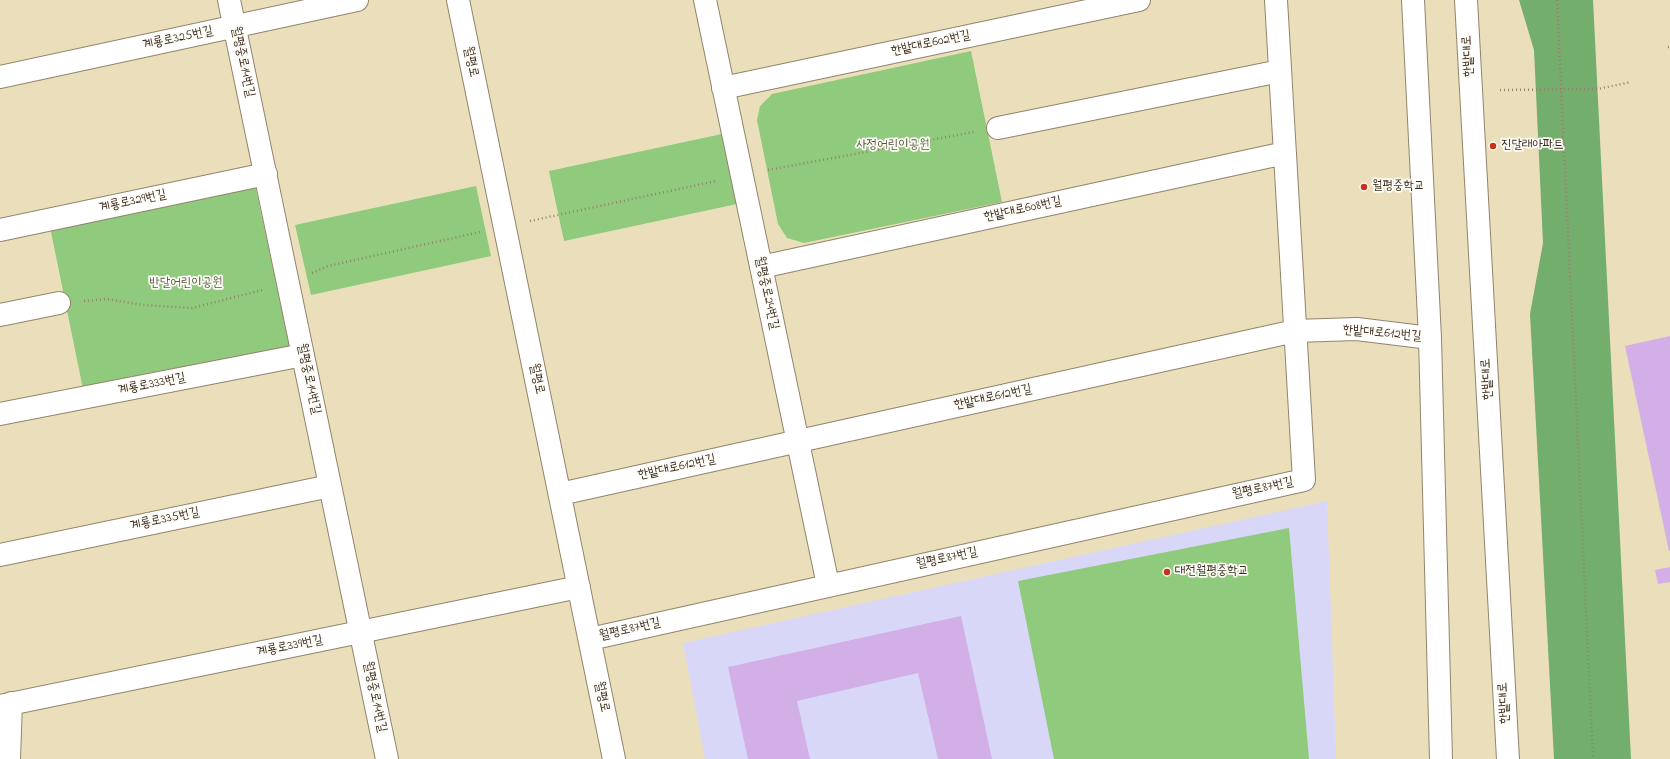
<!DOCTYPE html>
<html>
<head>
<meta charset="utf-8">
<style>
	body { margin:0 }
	canvas { display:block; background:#eadfba }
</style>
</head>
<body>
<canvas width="1670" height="759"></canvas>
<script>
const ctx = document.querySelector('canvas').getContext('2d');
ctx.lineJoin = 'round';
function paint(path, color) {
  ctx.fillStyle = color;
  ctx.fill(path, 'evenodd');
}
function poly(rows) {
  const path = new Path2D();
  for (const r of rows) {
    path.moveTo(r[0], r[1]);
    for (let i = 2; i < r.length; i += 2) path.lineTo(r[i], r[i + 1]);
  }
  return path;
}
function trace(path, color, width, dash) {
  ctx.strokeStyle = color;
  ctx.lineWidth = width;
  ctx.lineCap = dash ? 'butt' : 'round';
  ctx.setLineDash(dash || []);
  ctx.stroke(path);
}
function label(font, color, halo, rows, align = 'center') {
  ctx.font = font + ' "Indie Flower","Poor Story",sans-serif';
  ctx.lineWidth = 3.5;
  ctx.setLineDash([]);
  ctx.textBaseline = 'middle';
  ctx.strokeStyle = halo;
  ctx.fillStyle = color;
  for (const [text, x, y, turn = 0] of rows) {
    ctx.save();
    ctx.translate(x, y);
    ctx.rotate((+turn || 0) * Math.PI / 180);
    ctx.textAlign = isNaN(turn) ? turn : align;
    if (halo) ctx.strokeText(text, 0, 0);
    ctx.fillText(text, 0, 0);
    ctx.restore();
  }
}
const built = poly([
	[1327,501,1336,759,705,759,683,643]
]);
const green = poly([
	[971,51,1002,202,804,243,787,238,778,224,757,120,760,106,772,94],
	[722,134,737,204,564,241,549,171],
	[255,185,290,349,83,389,50,227],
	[476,186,491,256,311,295,295,225],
	[1289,528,1309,759,1054,759,1018,581]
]);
const forest = poly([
	[1519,0,1593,0,1631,759,1554,759,1530,314,1543,243,1534,50]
]);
const building = poly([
	[1670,336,1670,550,1669,551,1625,346],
	[1670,567,1670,582,1658,584,1655,570],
	[961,616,992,759,938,759,918,673,797,701,810,759,748,759,728,667]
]);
const path = poly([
	[1557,0,1593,759],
	[1668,47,1670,47],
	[1500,90,1598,89,1631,82],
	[768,170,974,132],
	[530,221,716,181],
	[312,273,328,266,480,232],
	[84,301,106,299,143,305,192,308,262,290]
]);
const street = poly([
	[229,0,387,759],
	[458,0,614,759],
	[705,0,828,585],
	[0,77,357,0],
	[723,88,1139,0],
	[998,128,1280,71],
	[0,230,266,174],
	[761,267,1285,153],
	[0,315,59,303],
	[0,414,303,355],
	[560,494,1295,331,1357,329,1430,338],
	[0,555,330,486],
	[590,639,1304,480,1276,0],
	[0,706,579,587],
	[9,759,11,703]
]);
const primary = poly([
	[1413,0,1430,338,1441,759],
	[1466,0,1508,759]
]);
const markers = [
	[1493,146,4,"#c8321e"],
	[1364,187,4,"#c8321e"],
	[1167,572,4,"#c8321e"]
];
const streetNames = [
	["계룡로325번길",178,39,-12],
	["한밭대로602번길",931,44,-12],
	["한밭대로",1469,56,-93],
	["월평중로14번길",242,62,78],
	["월평로",470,62,78],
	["계룡로329번길",133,202,-12],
	["한밭대로608번길",1023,210,-12],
	["월평중로24번길",766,293,78],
	["한밭대로612번길",1382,334,5],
	["월평중로14번길",308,379,78],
	["월평로",536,379,78],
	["한밭대로",1488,379,-93],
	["계룡로333번길",152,385,-11],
	["한밭대로612번길",993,398,-12],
	["한밭대로612번길",677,468,-12],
	["월평로87번길",1263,489,-12],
	["계룡로335번길",165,520,-12],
	["월평로87번길",947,559,-12],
	["월평로87번길",630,630,-13],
	["계룡로339번길",290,647,-11],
	["월평중로14번길",374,697,78],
	["월평로",601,697,78],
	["한밭대로",1505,703,-93]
];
const parkNames = [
	["사정어린이공원",893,146],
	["반달어린이공원",186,284]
];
const poiNames = [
	["진달래아파트",1501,146],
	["월평중학교",1372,187],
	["대전월평중학교",1175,572]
];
paint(built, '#d8d7f8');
paint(green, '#90ca7d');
paint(forest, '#74ae6c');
paint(building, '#d3afe8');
trace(street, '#92846c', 24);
trace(primary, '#92846c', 24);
trace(path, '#92846c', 2.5, [1, 3]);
trace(street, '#fff', 22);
trace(primary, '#fff', 22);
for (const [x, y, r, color] of markers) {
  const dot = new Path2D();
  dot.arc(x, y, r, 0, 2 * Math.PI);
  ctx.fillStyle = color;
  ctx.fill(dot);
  trace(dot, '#fdfcf7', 1.5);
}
label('13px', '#3b2a1e', '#fdfcf7', streetNames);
label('13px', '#545a3a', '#fdfcf7', parkNames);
label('13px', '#3b2a1e', '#fdfcf7', poiNames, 'left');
</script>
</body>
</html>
